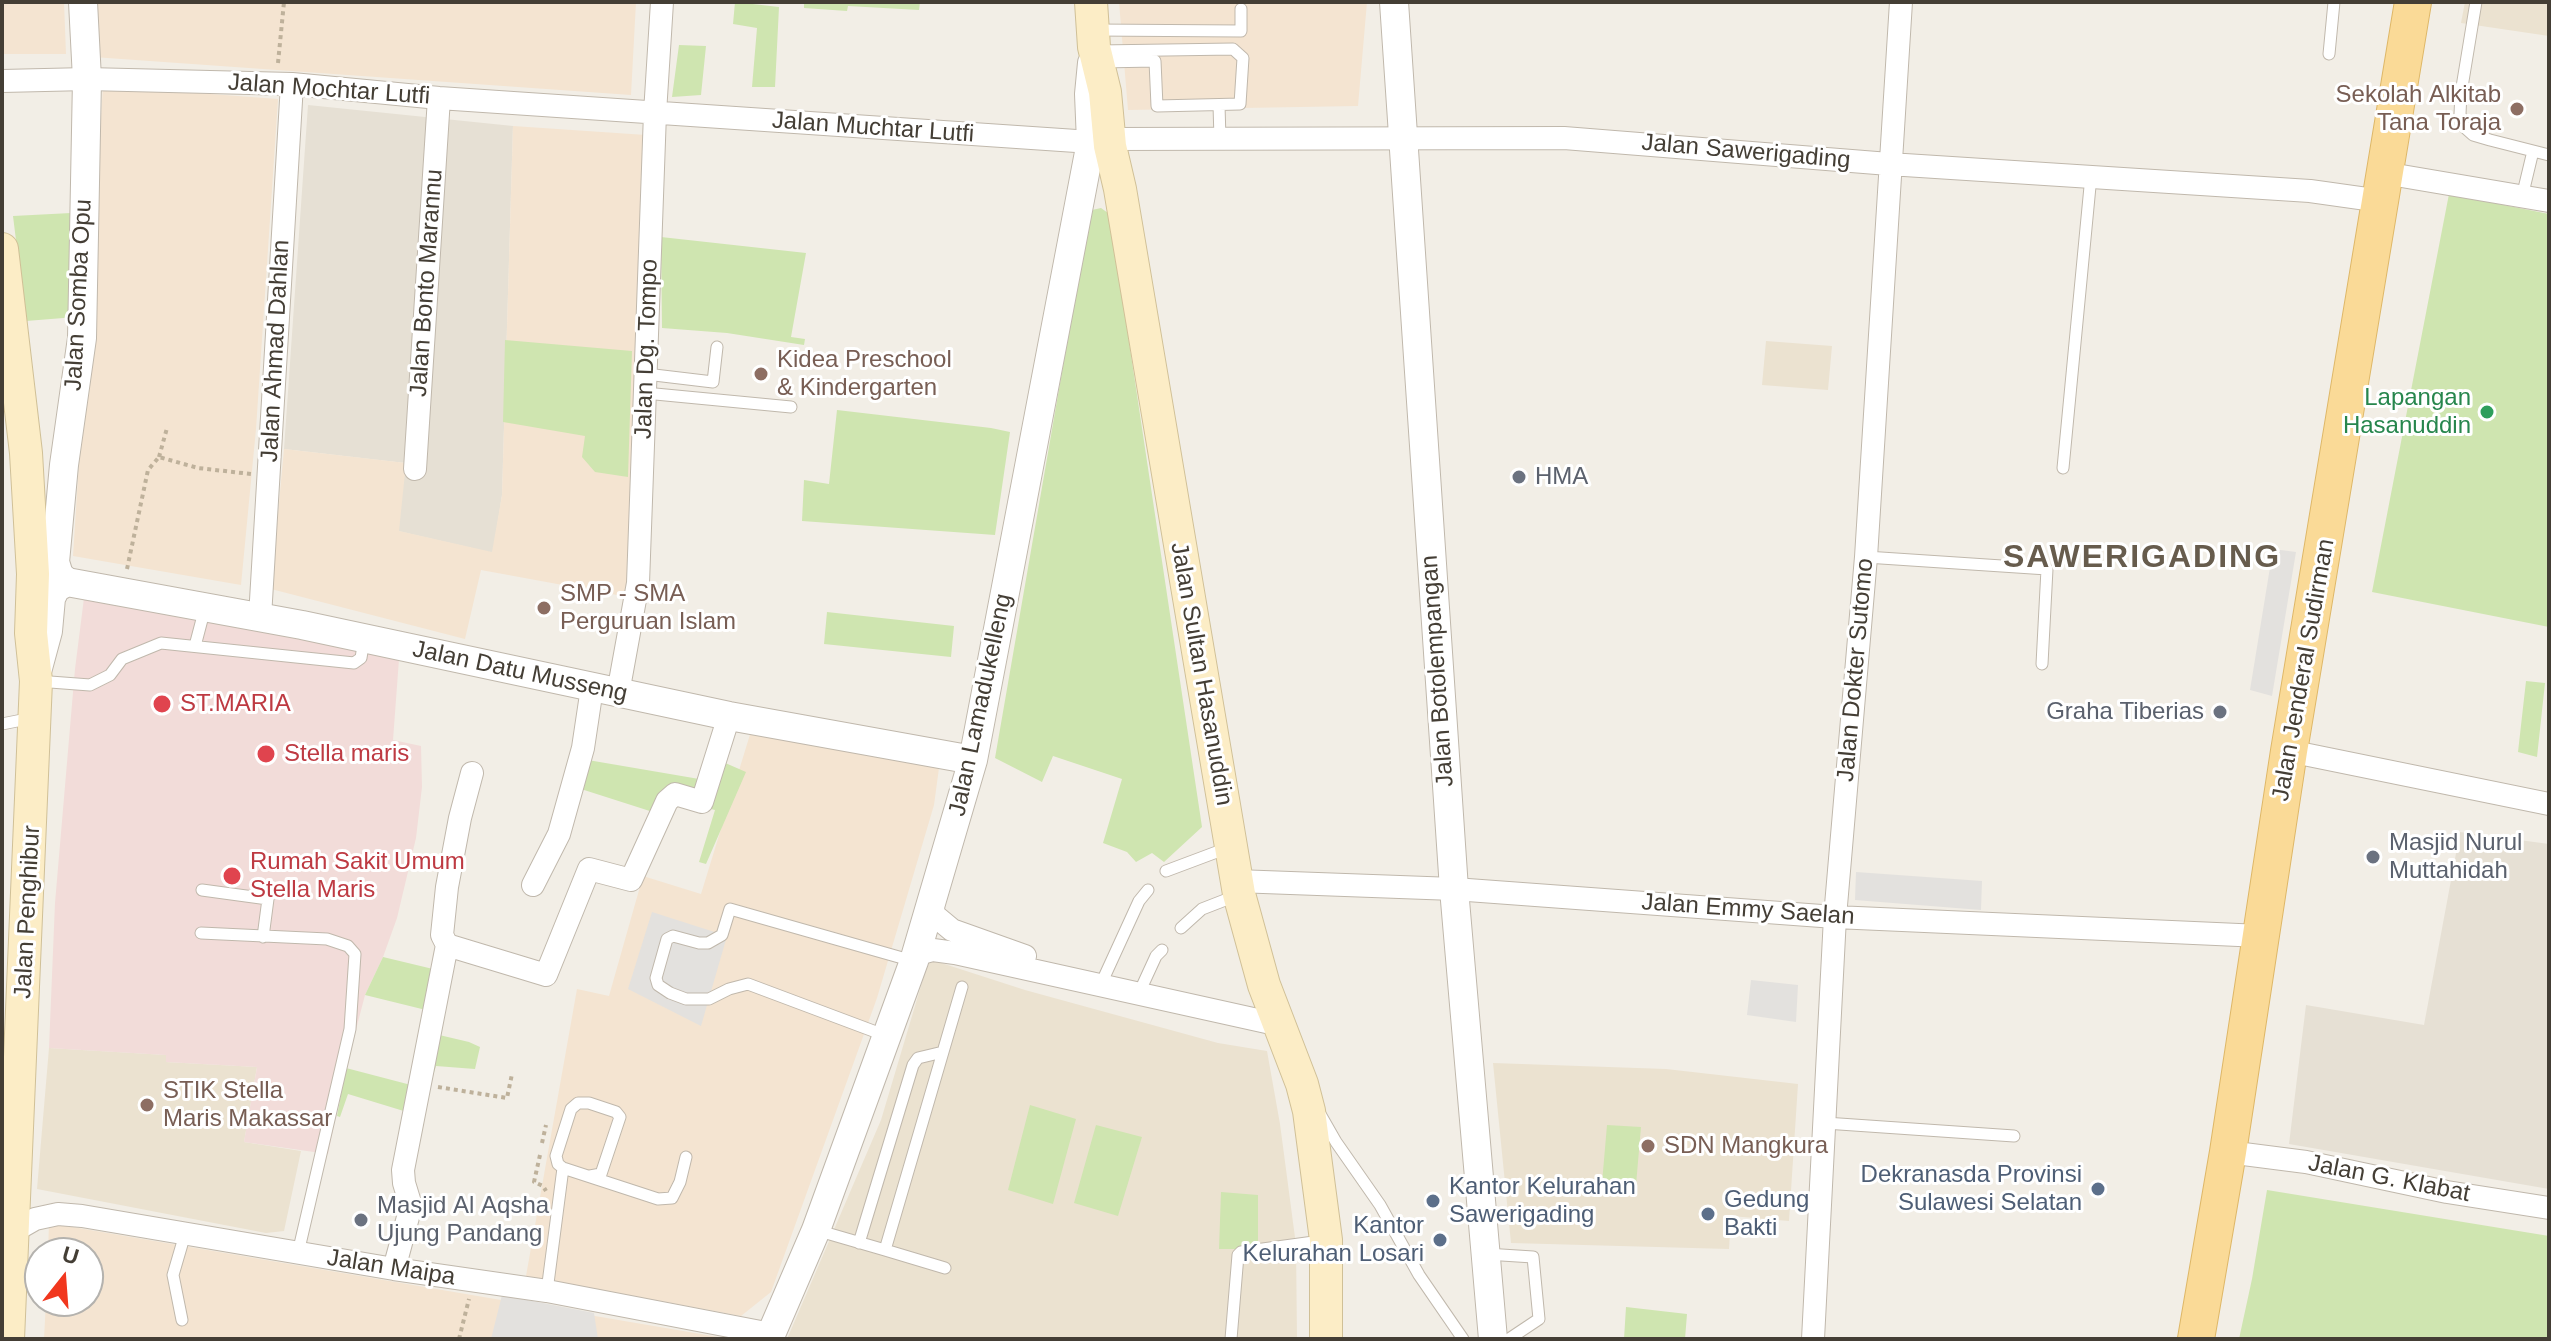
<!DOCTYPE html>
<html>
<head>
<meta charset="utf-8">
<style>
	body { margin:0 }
	#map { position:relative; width:2551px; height:1341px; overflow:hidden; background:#f2eee6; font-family:Helvetica,sans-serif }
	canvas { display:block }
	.frame { position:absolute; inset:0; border:4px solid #443e35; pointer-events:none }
	.north { position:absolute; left:24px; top:1237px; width:80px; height:80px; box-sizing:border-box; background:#fff; border:2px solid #b4b2ae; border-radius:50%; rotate:17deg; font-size:22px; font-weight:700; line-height:32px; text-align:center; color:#443e35 }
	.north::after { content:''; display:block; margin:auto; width:28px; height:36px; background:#f1371e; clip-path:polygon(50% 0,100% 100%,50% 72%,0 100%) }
</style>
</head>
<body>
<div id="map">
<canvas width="2551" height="1341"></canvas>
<div class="frame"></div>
<div class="north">U</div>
</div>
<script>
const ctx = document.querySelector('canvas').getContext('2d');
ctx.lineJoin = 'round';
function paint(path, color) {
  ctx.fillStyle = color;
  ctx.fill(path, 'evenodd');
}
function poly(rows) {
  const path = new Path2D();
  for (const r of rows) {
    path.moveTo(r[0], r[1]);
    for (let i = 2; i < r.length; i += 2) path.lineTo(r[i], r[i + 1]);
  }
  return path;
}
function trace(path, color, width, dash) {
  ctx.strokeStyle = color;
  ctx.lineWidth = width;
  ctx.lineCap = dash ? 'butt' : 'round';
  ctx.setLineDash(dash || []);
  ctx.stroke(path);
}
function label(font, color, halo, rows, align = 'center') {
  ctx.font = font + ' Helvetica,sans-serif';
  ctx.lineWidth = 6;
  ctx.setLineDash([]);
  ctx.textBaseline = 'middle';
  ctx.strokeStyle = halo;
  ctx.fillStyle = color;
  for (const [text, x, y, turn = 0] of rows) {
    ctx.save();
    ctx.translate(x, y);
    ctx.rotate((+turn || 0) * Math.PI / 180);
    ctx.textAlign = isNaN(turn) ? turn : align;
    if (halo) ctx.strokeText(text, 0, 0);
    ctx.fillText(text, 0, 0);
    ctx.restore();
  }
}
const residential = poly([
	[308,105,513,126,502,495,493,553,398,531,405,463,284,449],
	[2460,832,2549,844,2549,1189,2289,1144,2306,1005,2424,1025]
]);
const commercial = poly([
	[2,2,64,2,66,54,2,54],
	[91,2,636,2,631,95,93,57],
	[1119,2,1367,2,1358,106,1128,110],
	[103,86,278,99,256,429,241,585,73,556],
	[513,126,646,135,628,597,481,570,465,639,271,589,284,449,406,463,399,531,492,552,502,495],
	[752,728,939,768,934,805,877,998,771,1292,741,1316,526,1276,577,989,609,996,643,876,701,894],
	[49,1223,730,1339,44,1339,46,1301,88,1301,88,1253,48,1253]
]);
const education = poly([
	[2465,2,2549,2,2549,36,2461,23],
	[1766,341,1832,346,1828,390,1762,385],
	[929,959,1025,990,1218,1043,1267,1051,1280,1124,1296,1245,1297,1339,787,1339,881,1120],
	[49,1048,167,1055,166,1062,257,1067,244,1142,301,1151,284,1231,266,1233,37,1189],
	[1493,1063,1666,1069,1798,1084,1789,1221,1731,1216,1729,1249,1511,1243]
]);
const medical = poly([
	[84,598,265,627,399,659,393,740,421,746,422,787,416,838,397,918,383,957,365,995,346,1068,328,1154,244,1142,257,1067,166,1062,166,1055,49,1048,55,903,75,669]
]);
const green = poly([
	[735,2,779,7,775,87,752,87,757,28,733,24],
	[804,2,920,2,919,10,848,6,847,11,804,8],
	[679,45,706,46,701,95,672,97],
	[2449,194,2549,214,2549,627,2372,592],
	[1101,208,1108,213,1111,222,1202,827,1164,862,1152,853,1136,862,1127,852,1103,843,1122,779,1053,756,1042,782,995,758,1088,222,1092,210],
	[71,213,76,317,26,321,13,216],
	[661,237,806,253,791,337,805,339,804,345,727,333,662,328],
	[505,340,632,351,628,477,595,472,582,457,585,436,503,422],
	[837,410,991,428,1010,432,995,535,802,521,804,480,829,484],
	[827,612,954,626,951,657,824,644],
	[2526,681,2545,683,2537,757,2518,752],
	[582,759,705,780,723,762,746,772,706,864,699,862,715,810,674,800,656,813,581,789],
	[383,957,433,969,430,1011,365,995],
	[435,1034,469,1042,480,1047,475,1069,436,1066,431,1082],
	[346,1068,411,1085,407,1112,348,1094,340,1117,337,1116],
	[1030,1105,1076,1119,1053,1204,1008,1190],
	[1096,1125,1142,1137,1118,1216,1074,1203],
	[1607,1125,1641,1127,1636,1185,1602,1183],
	[2267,1190,2549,1236,2549,1339,2239,1339,2252,1279],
	[1221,1192,1258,1195,1258,1249,1219,1249],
	[1626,1307,1687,1314,1685,1339,1624,1339]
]);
const parking = poly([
	[2273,549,2296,552,2272,696,2250,690],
	[1856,872,1982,881,1981,910,1855,900],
	[652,912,727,936,701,1026,628,989],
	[1751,980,1798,985,1796,1022,1747,1015],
	[502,1295,594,1313,598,1339,491,1339]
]);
const path = poly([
	[278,63,284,2],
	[159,457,167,428],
	[127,569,148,470,159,457,198,468,251,474],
	[438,1087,507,1098,512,1074],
	[542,1143,546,1125],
	[540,1155,534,1182,543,1186,546,1191],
	[459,1339,469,1299]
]);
const service = poly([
	[2476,2,2461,93,2460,114,2464,127,2473,135,2490,140,2549,155],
	[1094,30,1241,31,1241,9],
	[1099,51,1233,49,1243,58,1240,104,1157,106,1155,61,1101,62],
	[2329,54,2334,2],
	[1219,105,1220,139],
	[2522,197,2533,151],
	[646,374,713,382,717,347],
	[645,393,791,407],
	[2063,468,2091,176],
	[1866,557,2047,569,2042,664],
	[195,646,205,608],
	[37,681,90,685,110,675,122,659,161,643,354,663,361,658,364,639],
	[2,724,32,718],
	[1166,871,1230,847],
	[202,890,268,899,263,937],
	[1181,928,1202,909,1238,895],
	[201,933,327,939,348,946,355,954,350,1029,298,1253],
	[1101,984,1139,901,1148,890],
	[1139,993,1156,956,1162,950],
	[884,1035,748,984,729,989,709,999,686,999,670,993,658,985,656,978,667,939,673,936,699,943,708,943,722,935,730,909,913,961],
	[1320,1114,1336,1142,1380,1205,1419,1275,1463,1339],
	[1825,1123,2014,1136],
	[590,1176,601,1174,620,1117,616,1112,589,1103,578,1103,571,1109,556,1156,558,1164,563,1168,658,1199,672,1198,680,1182,686,1157],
	[816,1230,885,1250,962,987],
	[859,1243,913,1065,918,1058,943,1052],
	[885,1250,945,1268],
	[1486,1254,1533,1257,1539,1319,1509,1339],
	[547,1291,563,1168],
	[182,1320,173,1275,185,1234],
	[1231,1339,1238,1255,1241,1252,1321,1241]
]);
const minor = poly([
	[2,81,87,79,292,84,439,98,1091,142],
	[1110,139,1564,138,1889,164,2310,191,2381,201],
	[2384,173,2549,201],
	[415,469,439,98],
	[260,617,292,84],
	[618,693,638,583,655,113,662,2],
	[2289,751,2549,804],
	[1236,881,1454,889,1835,917,2261,936],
	[533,885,559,834,583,748,592,688],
	[932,901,934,915,952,930,1025,956],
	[447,945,442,935,447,887,460,818,472,773],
	[914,961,922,953,933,950,955,953,1280,1025],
	[2228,1152,2306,1162,2447,1192,2549,1208],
	[14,1231,35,1219,58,1214,82,1216,394,1269,547,1291,771,1334],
	[394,1269,411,1206,404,1183,403,1170,447,945,546,975,589,869,631,880,667,801,675,794,702,802,729,716],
	[1813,1339,1835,917,1866,557,1901,2]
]);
const tertiary = poly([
	[1394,2,1454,889,1493,1339],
	[67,582,302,625,729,716,973,760],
	[67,582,59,575,55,562,64,465,82,338,87,79,83,2],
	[38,668,48,631,51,598,56,588,67,582],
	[769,1339,816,1230,914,961,973,760,1091,142,1089,94,1092,63]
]);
const secondary = poly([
	[1091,2,1094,47,1105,92,1110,146,1120,189,1239,894,1264,985,1302,1084,1309,1111,1326,1240,1326,1339],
	[2,249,26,453,33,574,31,633,36,681,8,1339]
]);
const primary = poly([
	[2196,1339,2228,1152,2289,751,2413,2]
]);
const markers = [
	[2517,109,8,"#8d6e63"],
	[761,374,8,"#8d6e63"],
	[2487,412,8,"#2e9e5b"],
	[1519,477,8,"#6b7280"],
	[544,608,8,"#8d6e63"],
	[162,704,10,"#e0444e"],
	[2220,712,8,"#6b7280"],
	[266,754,10,"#e0444e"],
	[2373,857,8,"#6b7280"],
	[232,876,10,"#e0444e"],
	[147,1105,8,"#8d6e63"],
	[1648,1146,8,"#8d6e63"],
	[2098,1189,8,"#5c6f8a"],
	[1433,1201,8,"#5c6f8a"],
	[1708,1214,8,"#5c6f8a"],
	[361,1220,8,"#6b7280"],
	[1440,1240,8,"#5c6f8a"]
];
const streetNames = [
	["Jalan Mochtar Lutfi",329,90,4],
	["Jalan Muchtar Lutfi",873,128,4],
	["Jalan Sawerigading",1746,152,5],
	["Jalan Bonto Marannu",427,283,-86],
	["Jalan Somba Opu",79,295,-87],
	["Jalan Dg. Tompo",647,349,-88],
	["Jalan Ahmad Dahlan",276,351,-87],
	["Jalan Dokter Sutomo",1856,670,-85],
	["Jalan Jenderal Sudirman",2304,670,-80],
	["Jalan Botolempangan",1438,671,-94],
	["Jalan Datu Musseng",520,672,12],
	["Jalan Sultan Hasanuddin",1201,674,80],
	["Jalan Lamadukelleng",981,705,-78],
	["Jalan Emmy Saelan",1748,910,4],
	["Jalan Penghibur",28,912,-87],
	["Jalan G. Klabat",2389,1179,11],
	["Jalan Maipa",391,1268,9]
];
const educationNames = [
	["Sekolah Alkitab",2501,95,"right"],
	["Tana Toraja",2501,123,"right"],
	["Kidea Preschool",777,360],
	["& Kindergarten",777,388],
	["SMP - SMA",560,594],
	["Perguruan Islam",560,622],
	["STIK Stella",163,1091],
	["Maris Makassar",163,1119],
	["SDN Mangkura",1664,1146]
];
const leisureNames = [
	["Lapangan",2471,398],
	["Hasanuddin",2471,426]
];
const worshipNames = [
	["HMA",1535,477],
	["Graha Tiberias",2204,712,"right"],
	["Masjid Nurul",2389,843],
	["Muttahidah",2389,871],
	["Masjid Al Aqsha",377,1206],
	["Ujung Pandang",377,1234]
];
const healthNames = [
	["ST.MARIA",180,704],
	["Stella maris",284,754],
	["Rumah Sakit Umum",250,862],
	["Stella Maris",250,890]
];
const serviceNames = [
	["Dekranasda Provinsi",2082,1175],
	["Sulawesi Selatan",2082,1203],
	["Kantor Kelurahan",1449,1187,"left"],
	["Sawerigading",1449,1215,"left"],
	["Gedung",1724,1200,"left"],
	["Bakti",1724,1228,"left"],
	["Kantor",1424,1226],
	["Kelurahan Losari",1424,1254]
];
const districtNames = [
	["SAWERIGADING",2142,558]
];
paint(residential, '#e6e0d4');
paint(commercial, '#f4e4d1');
paint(education, '#ebe2d0');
paint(medical, '#f2dcd9');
paint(green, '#cfe5b0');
paint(parking, '#e3e1de');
trace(service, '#c0b8ac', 13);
trace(minor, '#c0b8ac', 24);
trace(tertiary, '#c0b8ac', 30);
trace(secondary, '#d0c097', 34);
trace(primary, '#deb767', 38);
trace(path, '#beb19b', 4, [4, 4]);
trace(service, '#fff', 11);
trace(minor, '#fff', 22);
trace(tertiary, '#fff', 28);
trace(secondary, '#fcedc6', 32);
trace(primary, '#fada97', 36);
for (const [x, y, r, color] of markers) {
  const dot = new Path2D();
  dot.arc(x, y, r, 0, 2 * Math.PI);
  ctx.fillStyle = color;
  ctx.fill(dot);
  trace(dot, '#fff', 3);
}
label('24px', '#443e35', '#fff', streetNames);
label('24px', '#785e54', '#fff', educationNames, 'left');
label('24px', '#27864d', '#fff', leisureNames, 'right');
label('24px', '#5b616d', '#fff', worshipNames, 'left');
label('24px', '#be3a42', '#fff', healthNames, 'left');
label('24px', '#4e5e75', '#fff', serviceNames, 'right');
ctx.letterSpacing = '2px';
label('bold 32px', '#675c4d', '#fff', districtNames);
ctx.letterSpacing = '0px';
</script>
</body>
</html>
